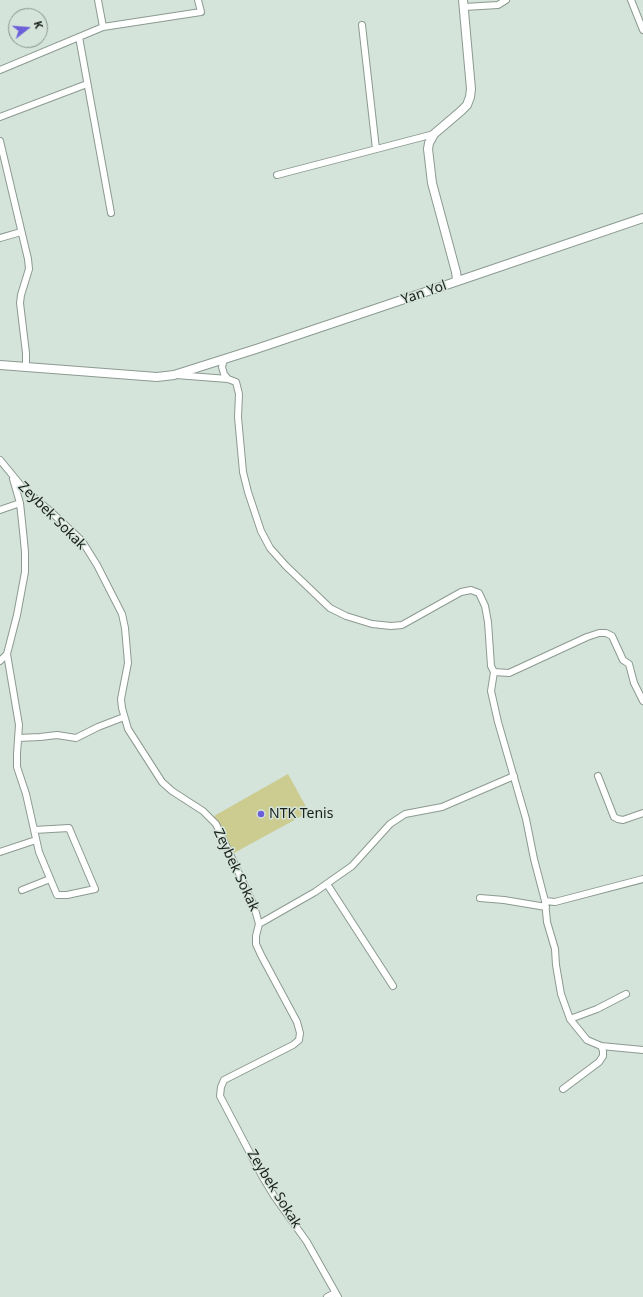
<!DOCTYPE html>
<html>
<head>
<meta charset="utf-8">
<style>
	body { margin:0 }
	#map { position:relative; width:643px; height:1297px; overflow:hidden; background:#d4e4da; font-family:"Noto Sans",sans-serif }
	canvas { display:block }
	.north { position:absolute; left:8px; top:8px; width:40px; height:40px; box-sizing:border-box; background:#d4e4da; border:1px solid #89958e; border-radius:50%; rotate:73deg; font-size:11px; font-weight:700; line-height:16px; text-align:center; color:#191f1b }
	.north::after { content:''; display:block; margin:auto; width:14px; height:18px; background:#6c5fd9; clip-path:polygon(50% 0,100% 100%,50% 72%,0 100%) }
</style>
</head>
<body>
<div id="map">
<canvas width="643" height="1297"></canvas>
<div class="north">K</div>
</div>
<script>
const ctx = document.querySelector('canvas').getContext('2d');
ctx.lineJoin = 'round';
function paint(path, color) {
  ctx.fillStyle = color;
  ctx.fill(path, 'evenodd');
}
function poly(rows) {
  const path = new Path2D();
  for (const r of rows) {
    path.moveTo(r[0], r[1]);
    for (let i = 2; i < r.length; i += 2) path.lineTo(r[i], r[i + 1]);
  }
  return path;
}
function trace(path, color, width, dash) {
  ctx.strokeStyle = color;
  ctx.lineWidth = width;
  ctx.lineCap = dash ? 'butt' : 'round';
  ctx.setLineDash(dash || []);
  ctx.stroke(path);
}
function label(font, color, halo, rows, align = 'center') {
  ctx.font = font + ' "Noto Sans",sans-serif';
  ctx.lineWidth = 3;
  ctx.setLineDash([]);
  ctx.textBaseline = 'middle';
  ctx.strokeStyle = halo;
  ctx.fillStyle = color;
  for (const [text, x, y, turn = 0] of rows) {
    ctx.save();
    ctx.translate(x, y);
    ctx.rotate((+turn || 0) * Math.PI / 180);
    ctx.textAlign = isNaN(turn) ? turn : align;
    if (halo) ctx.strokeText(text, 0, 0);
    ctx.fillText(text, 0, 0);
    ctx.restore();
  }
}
const green = poly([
	[288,774,309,812,234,853,214,816]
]);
const street = poly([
	[98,0,103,27],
	[631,0,643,30],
	[464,7,498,5,506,0],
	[362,25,376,149],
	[79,37,111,213],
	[0,70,103,27,201,12,198,0],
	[0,117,87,84],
	[0,141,28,259,29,269,21,295,20,303,26,353,26,367],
	[277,175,434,134],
	[0,238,21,232],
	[224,359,222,367,224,374,228,379],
	[176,375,228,379,236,382,239,394,238,417,243,472,248,492,261,531,270,548,286,566,330,608,346,616,372,624,391,626,402,625,461,592,471,590,479,593,485,606,488,622,491,666,494,672,509,673,587,637,599,633,606,633,612,636,623,660,629,664,634,683,643,701],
	[0,460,23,488,50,511,82,541,97,565,122,614,125,628,128,663,121,699,122,708,128,729,162,782,172,791,203,811,216,824,254,906,259,924,256,936,256,944,261,955,297,1022,300,1033,299,1040,293,1045,224,1080,221,1087,220,1096,262,1176,274,1196,307,1242,338,1297],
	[0,510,20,503],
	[7,654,19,725,17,754,17,767,26,794,39,852,57,895,67,895,95,889,69,828,34,830],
	[0,661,7,654,17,615,25,572,25,552,23,531,20,503,13,479],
	[494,672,491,691,498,722,526,819,534,859,545,901,555,902,643,879],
	[18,738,40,737,57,735,76,738,98,727,124,717],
	[598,776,614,817,618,819,623,820,643,813],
	[0,852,36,840],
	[327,884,393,986],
	[22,890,50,879],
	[480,898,504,900,546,907],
	[545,901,547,922,555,949,556,965,561,994,570,1019,587,1040,601,1046,643,1050],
	[259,924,315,892,352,866,390,824,405,814,442,807,514,776],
	[570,1019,597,1009,626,994],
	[563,1089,599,1062,603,1056,603,1051,601,1046],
	[327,1297,335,1293]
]);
const secondary = poly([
	[455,282,643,218],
	[0,365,157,377,174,375,256,349,455,282,457,279,456,272,432,183,428,149,429,143,434,134,461,111,467,105,470,97,471,89,463,0]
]);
const markers = [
	[261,814,4,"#6c5fd9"]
];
const streetNames = [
	["Yan Yol",424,293,-19],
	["Zeybek Sokak",52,516,45],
	["Zeybek Sokak",236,870,65],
	["Zeybek Sokak",274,1189,58]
];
const poiNames = [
	["NTK Tenis",269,814]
];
paint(green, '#cccc91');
trace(street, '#8c9a91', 8);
trace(secondary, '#8c9a91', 10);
trace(street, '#fff', 6);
trace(secondary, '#fff', 8);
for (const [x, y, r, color] of markers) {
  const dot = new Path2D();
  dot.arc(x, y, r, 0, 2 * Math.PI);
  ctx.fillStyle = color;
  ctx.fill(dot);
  trace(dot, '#d4e4da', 1.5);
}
label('14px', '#191f1b', '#d4e4da', streetNames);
label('14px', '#191f1b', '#d4e4da', poiNames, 'left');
</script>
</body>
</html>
